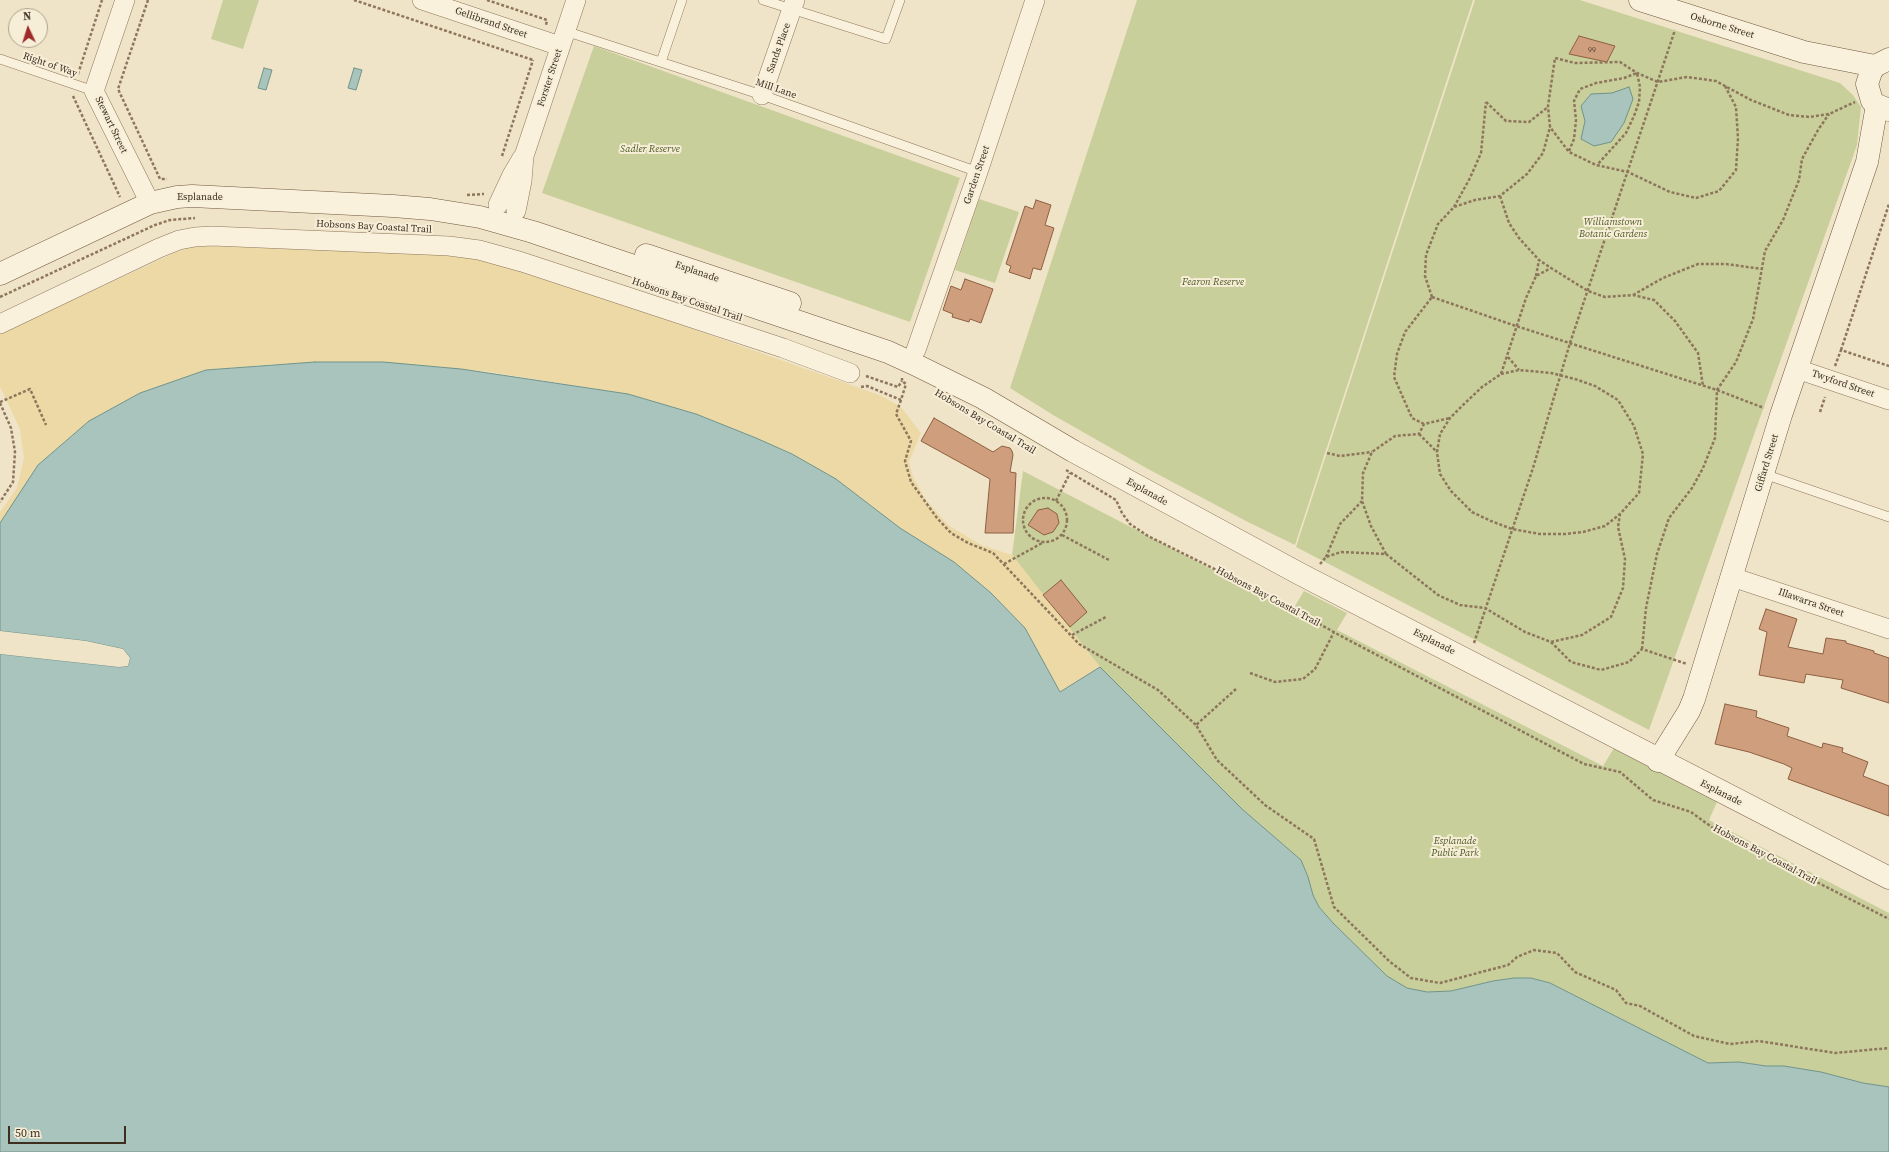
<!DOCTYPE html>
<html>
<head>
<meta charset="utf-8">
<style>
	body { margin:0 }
	#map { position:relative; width:1889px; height:1152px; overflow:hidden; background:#f0e4c8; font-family:"Source Serif 4",serif }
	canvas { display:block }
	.north { position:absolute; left:8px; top:8px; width:40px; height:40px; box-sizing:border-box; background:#f7eed8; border:1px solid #ada18e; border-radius:50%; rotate:356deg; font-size:11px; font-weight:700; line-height:16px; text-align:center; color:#3d2e20 }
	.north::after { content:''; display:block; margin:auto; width:14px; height:18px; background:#9e2a2b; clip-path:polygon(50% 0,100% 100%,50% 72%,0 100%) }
	.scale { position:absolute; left:8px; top:1126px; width:118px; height:18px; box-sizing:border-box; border:2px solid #3d2e20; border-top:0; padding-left:5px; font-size:12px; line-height:14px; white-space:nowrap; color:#3d2e20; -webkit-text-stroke:3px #f7eed8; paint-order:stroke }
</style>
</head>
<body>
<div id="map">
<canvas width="1889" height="1152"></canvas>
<div class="north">N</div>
<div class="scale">50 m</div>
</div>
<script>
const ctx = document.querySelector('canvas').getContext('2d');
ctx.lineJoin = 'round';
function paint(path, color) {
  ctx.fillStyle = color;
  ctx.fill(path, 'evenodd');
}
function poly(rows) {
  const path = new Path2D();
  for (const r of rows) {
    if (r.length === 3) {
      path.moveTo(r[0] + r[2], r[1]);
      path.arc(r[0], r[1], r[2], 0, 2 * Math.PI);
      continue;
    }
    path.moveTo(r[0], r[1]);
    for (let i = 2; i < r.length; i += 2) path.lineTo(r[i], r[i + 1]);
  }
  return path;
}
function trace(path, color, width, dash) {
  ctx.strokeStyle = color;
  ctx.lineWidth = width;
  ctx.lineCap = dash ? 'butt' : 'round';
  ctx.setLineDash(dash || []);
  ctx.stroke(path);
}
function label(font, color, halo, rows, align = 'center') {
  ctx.font = font + ' "Source Serif 4",serif';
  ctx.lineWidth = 4;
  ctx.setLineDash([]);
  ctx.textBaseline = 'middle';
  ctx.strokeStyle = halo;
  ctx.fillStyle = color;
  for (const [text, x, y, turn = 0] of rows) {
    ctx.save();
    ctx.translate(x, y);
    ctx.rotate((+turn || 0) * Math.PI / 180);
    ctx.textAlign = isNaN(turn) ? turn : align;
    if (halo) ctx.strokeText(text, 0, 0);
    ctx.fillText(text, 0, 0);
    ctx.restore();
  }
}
const green = poly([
	[223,0,259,0,243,49,211,39],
	[1137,0,1473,0,1295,545,1246,521,1148,469,1053,415,1010,388],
	[1475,0,1580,0,1840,83,1853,95,1861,107,1857,145,1649,730,1296,547],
	[594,46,960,178,910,322,542,193],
	[979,199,1019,212,995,283,955,270],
	[1023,471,1292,611,1304,591,1347,613,1337,630,1603,766,1614,748,1717,802,1709,820,1889,913,1889,1087,1863,1083,1821,1072,1784,1066,1766,1066,1739,1062,1708,1063,1550,983,1531,978,1514,978,1493,981,1451,991,1427,992,1407,988,1387,976,1333,923,1319,907,1313,895,1308,877,1301,860,1242,809,1100,667,1012,555]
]);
const sand = poly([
	[205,246,447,253,527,270,882,396,901,407,921,433,909,462,913,477,926,500,948,525,981,545,1012,555,1100,667,1060,692,1025,628,991,593,954,562,900,528,836,479,792,454,756,438,696,414,628,394,490,372,420,365,348,362,275,364,206,370,140,393,89,421,38,465,0,523,0,512,17,488,24,458,20,429,0,387,0,334,172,254,190,247]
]);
const water = poly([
	[264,68,272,70,266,90,258,88,264,68],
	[354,68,362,70,356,90,348,88,354,68],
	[1629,87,1633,99,1624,123,1611,142,1594,146,1581,139,1585,121,1581,106,1591,94,1612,93,1629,87],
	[315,362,383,362,461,369,628,394,696,414,756,438,792,454,836,479,900,528,954,562,991,593,1025,628,1060,692,1100,667,1242,809,1301,860,1308,877,1313,895,1319,907,1333,923,1387,976,1407,988,1427,992,1451,991,1493,981,1514,978,1531,978,1550,983,1708,1063,1739,1062,1766,1066,1784,1066,1821,1072,1863,1083,1889,1087,1889,1152,0,1152,0,654,119,667,128,666,130,658,123,649,86,641,0,631,0,523,38,465,89,421,140,393,206,370,315,362]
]);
const pier = poly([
	[0,631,86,641,123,649,130,658,128,666,119,667,0,654,0,652,119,665,126,664,128,659,122,651,86,643,0,633]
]);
const building = poly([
	[1579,36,1615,46,1607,62,1569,54,1579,36],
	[1036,200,1051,205,1045,225,1054,228,1041,270,1033,268,1030,279,1009,272,1011,266,1006,264,1025,206,1033,209,1036,200],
	[965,279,993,289,981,323,970,319,969,322,952,317,953,314,943,310,951,286,961,290,965,279],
	[934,418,993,452,1002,446,1010,448,1012,451,1013,455,1010,472,1016,473,1013,533,985,533,990,479,921,441,934,418],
	[1048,508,1057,514,1059,523,1053,532,1044,535,1028,525,1038,510,1048,508],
	[1061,580,1087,612,1070,627,1043,595,1061,580],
	[1766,609,1797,619,1788,647,1823,654,1826,638,1846,641,1846,643,1874,651,1874,653,1889,658,1889,703,1841,688,1843,680,1806,674,1804,683,1759,675,1767,632,1759,629,1766,609],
	[1725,704,1757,711,1756,717,1789,728,1787,736,1822,748,1823,743,1843,748,1842,752,1868,762,1863,776,1889,786,1889,816,1788,779,1792,768,1784,764,1749,752,1715,744,1725,704]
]);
const path = poly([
	[148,0,118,89,160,179,167,179],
	[354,0,533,60],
	[487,0,547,20,546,25],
	[78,74,102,0],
	[1725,86,1736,107,1738,138,1736,170,1719,191,1696,198,1670,192,1628,172,1596,165,1569,152,1550,127,1548,106,1555,58,1575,63,1620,62,1637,73,1658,82,1687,77,1716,81,1725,86,1751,100,1789,115,1810,117,1829,114,1855,102],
	[73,96,120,197],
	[1486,102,1506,121,1529,122,1548,107],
	[1569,151,1574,139,1576,120,1574,101,1580,89,1596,83,1624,78,1637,73,1640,87,1639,102,1634,116,1626,133,1597,165],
	[502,156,533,60],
	[467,195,484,194],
	[1500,196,1509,223,1519,238,1539,260,1551,268,1588,291,1605,297,1633,295,1654,300,1675,321,1698,353,1703,386],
	[1454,207,1470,178,1481,153,1486,102],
	[1536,276,1539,260],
	[1633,295,1663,278,1698,264,1726,264,1762,269],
	[0,297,155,225,170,220,195,218],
	[1432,297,1516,326,1717,390,1764,408],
	[1432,297,1425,276,1426,255,1438,224,1454,207,1475,200,1500,196,1527,174,1543,153,1550,127],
	[1841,350,1889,204],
	[1508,357,1519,370],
	[1835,366,1841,350,1889,366],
	[1501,374,1519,370,1551,373,1575,379,1595,386,1618,400,1634,426,1643,454,1639,493,1620,514,1605,526,1583,532,1565,534,1540,534,1512,529,1491,521,1472,512,1451,491,1440,474,1437,452,1440,434,1450,418,1463,405,1482,387,1501,374,1526,298,1536,276,1551,268],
	[866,376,898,387,902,381],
	[861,387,867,386,901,400,906,384,902,381,902,378],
	[901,400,896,414,911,441,905,461,911,482,937,518,951,533,968,543,993,553,1079,644,1158,690,1196,725],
	[0,402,30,389,46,425],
	[0,403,11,428,15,452,13,482,0,502],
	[1820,412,1825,397],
	[1424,424,1412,418,1394,377,1397,354,1405,332,1432,297],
	[1419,434,1437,452],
	[1327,453,1340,456,1372,452],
	[1066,470,1116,500,1122,513,1130,524,1148,536,1281,602,1339,635,1584,764,1620,772,1653,800,1691,812,1717,831,1889,919],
	[1045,520,22],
	[1056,501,1070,473],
	[1062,535,1109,560],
	[1386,554,1371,526,1362,501,1363,473,1372,452,1395,436,1419,434,1424,424,1450,418],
	[1326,557,1340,524,1362,501],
	[1004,564,1044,542],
	[1320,564,1326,557,1341,552,1386,554,1438,595,1460,605,1485,608,1525,632,1551,642,1571,662,1601,670,1629,662,1642,649,1687,664],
	[1072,635,1106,617],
	[1551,642,1582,635,1611,617,1623,588,1625,559,1618,527,1620,514],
	[1474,643,1533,468,1570,343,1675,30],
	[1642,649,1646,608,1657,554,1669,518,1692,488,1703,468,1715,438,1717,390,1736,362,1753,319,1765,251,1783,220,1799,180,1802,159,1818,130,1829,114],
	[1250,673,1275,682,1303,679,1315,669,1334,632],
	[1236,689,1196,725,1217,760,1265,805,1314,839,1334,907,1389,961,1411,978,1440,983,1508,965,1517,957,1534,950,1557,953,1575,972,1616,990,1626,1003,1640,1006,1694,1036,1730,1044,1759,1041,1835,1053,1889,1048]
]);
const lane = poly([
	[763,0,886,39,900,0],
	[565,31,762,95,978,172],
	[0,59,94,91],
	[661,62,682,0],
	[1764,474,1889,517]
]);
const street = poly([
	[125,0,94,91,150,203],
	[422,0,560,46],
	[762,95,795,0],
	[498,205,512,175,522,158],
	[516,211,522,181,524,156,576,0],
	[0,324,159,248,179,240,195,237,212,236,449,246,479,250,522,262,783,348,850,373],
	[916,350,978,172,1035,0],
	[1797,369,1889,400],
	[1732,577,1889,629]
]);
const secondary = poly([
	[1640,0,1804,52,1875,66],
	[1889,59,1875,66,1871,72,1867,84,1872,101,1877,105,1889,110],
	[646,255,790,303],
	[0,274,150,203,177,197,192,196,393,206,430,209,480,217,533,232,888,352,912,363,983,398,1073,451,1300,574,1889,878],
	[1658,761,1689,711,1694,699,1781,415,1867,162,1877,105]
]);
const numberNames = [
	["99",1592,50]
];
const streetNames = [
	["Gellibrand Street",491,23,19],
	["Osborne Street",1722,26,17],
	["Sands Place",779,48,-70],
	["Right of Way",50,65,19],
	["Forster Street",550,78,-72],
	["Mill Lane",776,89,19],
	["Stewart Street",111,125,64],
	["Garden Street",977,175,-71],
	["Esplanade",200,197],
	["Hobsons Bay Coastal Trail",374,227,3],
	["Esplanade",697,272,19],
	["Hobsons Bay Coastal Trail",687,300,19],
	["Twyford Street",1843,384,19],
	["Hobsons Bay Coastal Trail",985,422,31],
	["Giffard Street",1767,463,-73],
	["Esplanade",1147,492,29],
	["Hobsons Bay Coastal Trail",1268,597,28],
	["Illawarra Street",1811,603,19],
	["Esplanade",1434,642,27],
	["Esplanade",1721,793,27],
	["Hobsons Bay Coastal Trail",1765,855,28]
];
const parkNames = [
	["Sadler Reserve",650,149],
	["Williamstown",1613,222],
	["Botanic Gardens",1613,234],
	["Fearon Reserve",1213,282],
	["Esplanade",1455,841],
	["Public Park",1455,853]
];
paint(green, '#c9cf9b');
paint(sand, '#ecd9a5');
paint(water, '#a9c4bc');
trace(water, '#6f938a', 1);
paint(pier, '#f0e4c8');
paint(building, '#cf9f7d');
trace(building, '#8d5f41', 1);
trace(lane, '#8d765c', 10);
trace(street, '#8d765c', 20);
trace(secondary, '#6f573f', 23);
trace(path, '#8d765c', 2.5, [3, 2]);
trace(lane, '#faf1dc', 9);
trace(street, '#faf1dc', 19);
trace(secondary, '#faf1dc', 22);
label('8px', '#624a37', null, numberNames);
label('10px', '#3d2e20', '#f7eed8', streetNames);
label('italic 10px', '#4d5a26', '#f7eed8', parkNames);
</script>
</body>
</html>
